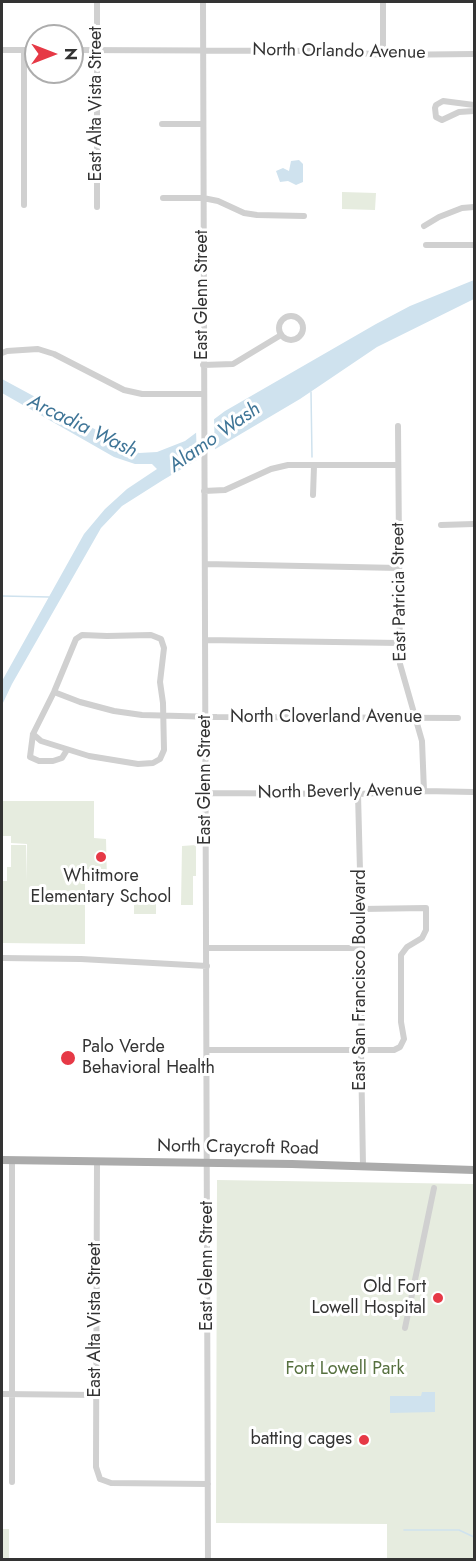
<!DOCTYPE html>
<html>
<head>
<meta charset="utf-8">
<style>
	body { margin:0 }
	#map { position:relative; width:476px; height:1561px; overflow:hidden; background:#fff; font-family:Jost,sans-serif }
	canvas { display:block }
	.frame { position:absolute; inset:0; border:3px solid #333; pointer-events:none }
	.north { position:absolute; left:24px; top:24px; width:60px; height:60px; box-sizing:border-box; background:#fff; border:2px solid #adadad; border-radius:50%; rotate:90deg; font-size:16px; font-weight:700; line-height:24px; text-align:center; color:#333 }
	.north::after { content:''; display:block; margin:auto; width:21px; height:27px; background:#e63946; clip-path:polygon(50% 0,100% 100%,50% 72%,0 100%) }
</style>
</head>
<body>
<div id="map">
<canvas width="476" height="1561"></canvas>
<div class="frame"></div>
<div class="north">N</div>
</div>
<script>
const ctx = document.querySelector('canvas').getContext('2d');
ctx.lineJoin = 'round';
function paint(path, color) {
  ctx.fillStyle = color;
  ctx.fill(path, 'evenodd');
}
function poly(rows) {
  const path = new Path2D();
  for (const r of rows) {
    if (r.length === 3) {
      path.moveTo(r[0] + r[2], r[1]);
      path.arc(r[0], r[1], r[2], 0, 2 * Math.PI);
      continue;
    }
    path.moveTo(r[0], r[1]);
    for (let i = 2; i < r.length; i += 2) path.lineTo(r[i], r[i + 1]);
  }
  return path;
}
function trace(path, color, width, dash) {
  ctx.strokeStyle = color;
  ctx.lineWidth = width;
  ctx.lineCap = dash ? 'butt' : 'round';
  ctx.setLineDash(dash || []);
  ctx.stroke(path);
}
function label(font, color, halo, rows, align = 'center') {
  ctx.font = font + ' Jost,sans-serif';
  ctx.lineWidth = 6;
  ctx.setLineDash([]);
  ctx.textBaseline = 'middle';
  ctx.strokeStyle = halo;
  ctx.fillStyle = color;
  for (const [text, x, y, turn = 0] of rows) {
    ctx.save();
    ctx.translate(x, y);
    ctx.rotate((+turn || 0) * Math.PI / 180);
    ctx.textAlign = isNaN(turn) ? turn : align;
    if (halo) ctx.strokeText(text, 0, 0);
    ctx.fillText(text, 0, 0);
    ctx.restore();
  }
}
const green = poly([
	[342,192,376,193,375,210,342,209],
	[3,801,94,801,94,838,106,839,107,881,85,881,85,944,3,943,2,881,7,881,7,867,11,867,11,845,26,845,26,881,27,844,11,843,11,836,2,836],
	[196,845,196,876,193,876,193,905,181,905,182,846],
	[134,900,156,900,156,914,134,914],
	[217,1180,474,1184,474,1559,387,1559,387,1524,216,1523],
	[2,1529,9,1529,9,1559,2,1559]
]);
const water = poly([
	[299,160,303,164,303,182,296,185,288,181,280,182,276,171,283,168,289,171,291,161],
	[474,280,474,299,377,347,300,399,163,480,122,506,101,528,12,684,2,705,2,681,84,534,105,509,127,489,157,469,152,464,135,464,114,457,2,393,2,379,139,453,157,452,185,441,225,411,376,324,410,306],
	[422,1392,435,1392,435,1412,390,1413,390,1396,421,1396]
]);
const pier = poly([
	[214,418,215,452,197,463,196,429]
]);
const stream = poly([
	[311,392,312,457],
	[2,596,49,597],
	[404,1530,459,1530,474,1537]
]);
const minor = poly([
	[97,2,97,207],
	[203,2,208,1560],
	[383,2,383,55],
	[2,50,36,50],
	[24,50,24,205],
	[72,50,335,51,383,55,474,54],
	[474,105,443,101,436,105,435,108,436,117,442,120,459,112,474,111],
	[162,124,203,124],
	[163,198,203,198,218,201,244,213,257,215,304,216],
	[424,226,439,217,462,208,474,207],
	[426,245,474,245],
	[291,328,12],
	[2,353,7,351,38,349,54,354,124,390,142,394,204,394],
	[203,365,233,364,281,335],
	[398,426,400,664,422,741,424,791],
	[204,491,225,490,271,469,288,465,398,465],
	[313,495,314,466],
	[441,525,474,524],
	[205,564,399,568],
	[205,640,399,643],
	[54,692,80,702,114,711,142,715,217,717,458,718],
	[33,734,41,741,89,756,138,764,153,763,160,759,164,750,163,703,160,682,164,648,161,639,151,635,107,636,82,635,76,639,54,692,33,734,30,757,39,761,53,761,62,758,67,750],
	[206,793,358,794,424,791,474,792],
	[358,794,362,948,361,1051,363,1166],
	[206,948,362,948],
	[2,958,81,959,207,966],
	[207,1050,394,1050,400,1047,404,1039,401,1022,401,955,407,947,422,938,426,930,426,908,362,909],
	[97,1161,96,1467,100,1479],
	[405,1328,434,1188],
	[2,1394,96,1395],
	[100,1479,111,1483,208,1484],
	[12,1482,12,1160]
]);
const major = poly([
	[2,1160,292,1164,474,1170]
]);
const markers = [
	[101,857,6,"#e63946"],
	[68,1058,8,"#e63946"],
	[438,1298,6,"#e63946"],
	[364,1440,6,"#e63946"]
];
const streetNames = [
	["North Orlando Avenue",339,52,1],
	["East Alta Vista Street",97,104,-90],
	["East Glenn Street",203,295,-90],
	["East Patricia Street",400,592,-91],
	["North Cloverland Avenue",326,718],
	["East Glenn Street",206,780,-90],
	["North Beverly Avenue",340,792,-1],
	["East San Francisco Boulevard",361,980,-90],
	["North Craycroft Road",238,1148,1],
	["East Glenn Street",208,1266,-90],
	["East Alta Vista Street",96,1320,-90]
];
const poiNames = [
	["Whitmore",101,877,"center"],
	["Elementary School",101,898,"center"],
	["Palo Verde",82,1048,"left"],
	["Behavioral Health",82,1069,"left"],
	["Old Fort",426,1288],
	["Lowell Hospital",426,1309],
	["batting cages",352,1440]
];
const parkNames = [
	["Fort Lowell Park",345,1370]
];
const waterNames = [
	["Arcadia Wash",82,427,26],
	["Alamo Wash",215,438,-35]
];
paint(green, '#e6ecdf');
paint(water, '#cfe2ee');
paint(pier, '#fff');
trace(stream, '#cfe2ee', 1.5);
trace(minor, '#d0d0d0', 6);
trace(major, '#ababab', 8);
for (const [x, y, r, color] of markers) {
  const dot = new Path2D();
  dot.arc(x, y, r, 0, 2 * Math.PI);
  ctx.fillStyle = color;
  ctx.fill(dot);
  trace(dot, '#fff', 2);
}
label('18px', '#333', '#fff', streetNames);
label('18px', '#333', '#fff', poiNames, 'right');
label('18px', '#56703f', '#fff', parkNames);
label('italic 20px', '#3f7597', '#fff', waterNames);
</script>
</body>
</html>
